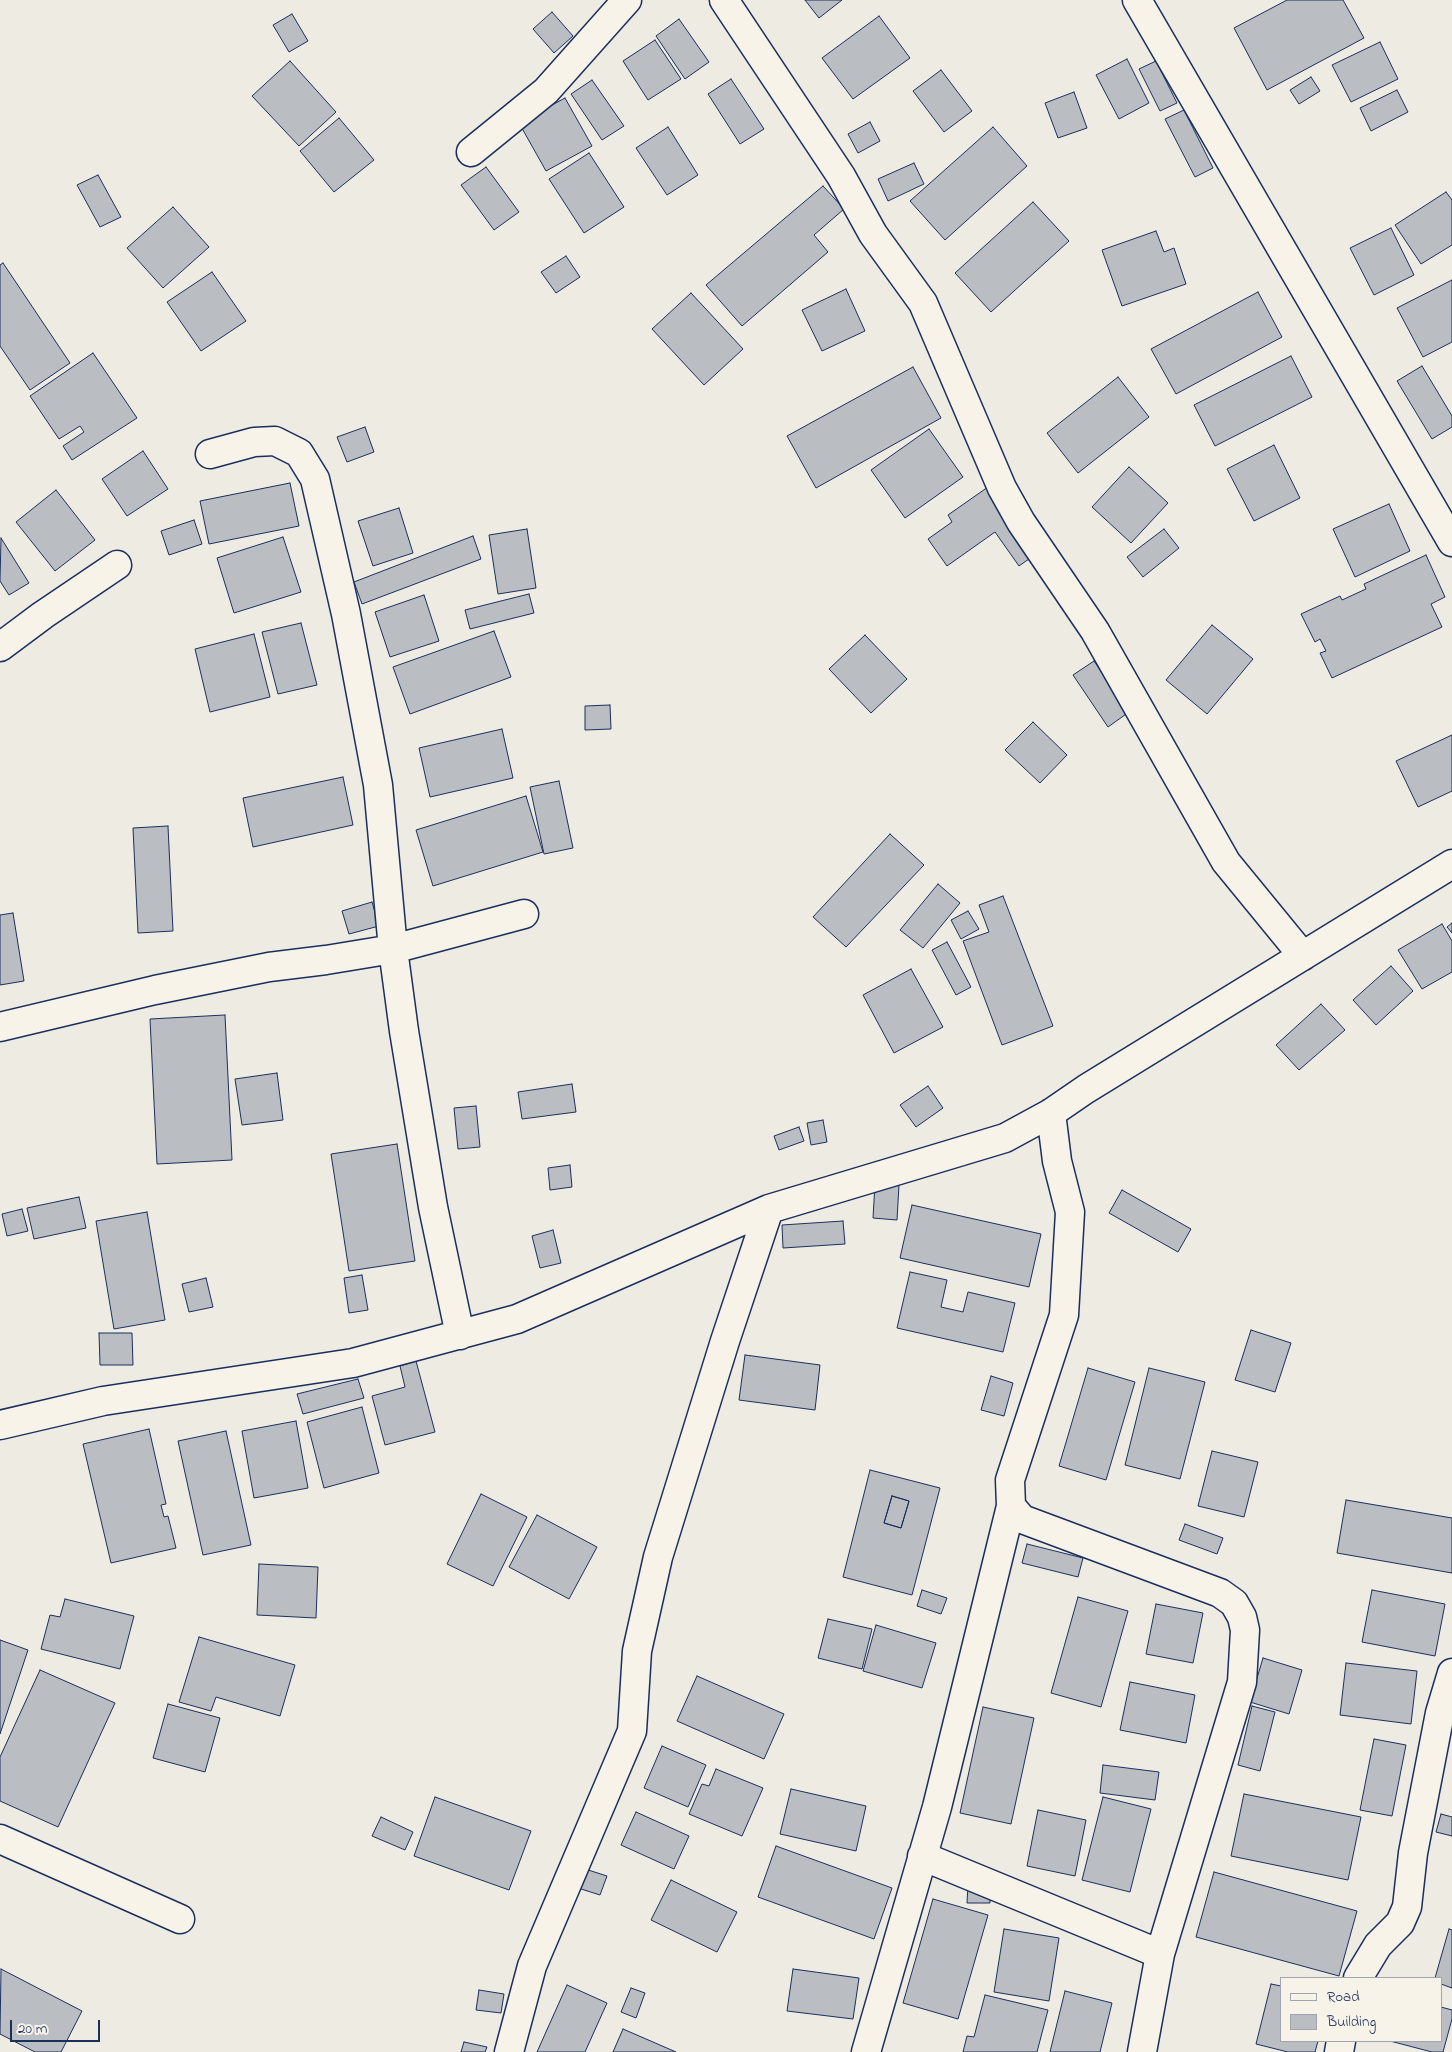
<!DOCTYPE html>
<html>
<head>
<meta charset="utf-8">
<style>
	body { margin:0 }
	#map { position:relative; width:1452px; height:2052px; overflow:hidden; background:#eeebe2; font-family:"Indie Flower",sans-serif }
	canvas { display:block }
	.legend { position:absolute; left:1280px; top:1977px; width:162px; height:65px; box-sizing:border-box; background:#f7f3e8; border:1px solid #9fa5b1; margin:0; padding:6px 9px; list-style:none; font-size:15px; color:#1b2f5e }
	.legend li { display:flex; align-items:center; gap:10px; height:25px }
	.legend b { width:25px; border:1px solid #9fa5b1 }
	.scale { position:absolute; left:10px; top:2020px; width:90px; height:22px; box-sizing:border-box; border:2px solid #1b2f5e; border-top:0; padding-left:6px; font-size:15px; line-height:18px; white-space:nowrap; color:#1b2f5e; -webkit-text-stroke:4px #f7f3e8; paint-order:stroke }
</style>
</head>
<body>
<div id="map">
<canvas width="1452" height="2052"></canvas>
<ul class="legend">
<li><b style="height:6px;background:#f7f3e8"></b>Road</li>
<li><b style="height:14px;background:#babdc2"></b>Building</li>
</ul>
<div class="scale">20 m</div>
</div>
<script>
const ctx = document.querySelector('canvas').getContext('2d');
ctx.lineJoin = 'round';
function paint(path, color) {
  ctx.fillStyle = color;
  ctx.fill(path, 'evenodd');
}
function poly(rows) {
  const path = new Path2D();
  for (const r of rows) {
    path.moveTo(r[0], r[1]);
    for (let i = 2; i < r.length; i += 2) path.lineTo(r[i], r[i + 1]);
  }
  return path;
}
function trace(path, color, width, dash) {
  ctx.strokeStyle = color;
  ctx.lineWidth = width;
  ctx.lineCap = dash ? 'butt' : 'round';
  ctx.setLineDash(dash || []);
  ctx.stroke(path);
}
const building = poly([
	[805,0,842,0,819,18,805,0],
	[1287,0,1343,0,1364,38,1267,90,1234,28,1287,0],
	[552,12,573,36,554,53,533,29,552,12],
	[292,14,308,41,289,52,273,25,292,14],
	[879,16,910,58,853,99,822,58,879,16],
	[679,19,709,62,685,79,656,36,679,19],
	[655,40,681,79,648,100,623,61,655,40],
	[1380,42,1398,79,1351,102,1332,65,1380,42],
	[1127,59,1149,103,1119,119,1096,75,1127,59],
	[290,61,336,112,299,146,252,96,290,61],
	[1156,61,1177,103,1160,111,1139,69,1156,61],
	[941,70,972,111,944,132,913,91,941,70],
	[1311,77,1320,91,1299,104,1290,90,1311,77],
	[731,79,764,129,740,144,708,94,731,79],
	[592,80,624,126,602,140,571,94,592,80],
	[1397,90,1408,112,1371,131,1360,108,1397,90],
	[1074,92,1087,128,1058,138,1045,103,1074,92],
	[565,98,592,146,546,171,519,123,565,98],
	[1184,110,1213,168,1195,177,1165,119,1184,110],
	[339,118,374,160,334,192,300,151,339,118],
	[870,122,880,141,858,153,848,134,870,122],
	[668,127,698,175,667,195,636,148,668,127],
	[993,127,1027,166,945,240,910,201,993,127],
	[589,153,624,207,584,233,549,179,589,153],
	[914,163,924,184,888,201,878,179,914,163],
	[486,167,519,212,494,230,461,185,486,167],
	[98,175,121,217,100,227,77,185,98,175],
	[823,186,844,209,814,235,828,252,742,326,706,285,823,186],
	[1446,192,1452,200,1452,245,1421,264,1395,225,1446,192],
	[1033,202,1069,241,991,312,955,273,1033,202],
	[173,207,209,247,163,288,127,248,173,207],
	[1391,228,1414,275,1374,295,1350,248,1391,228],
	[1156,231,1164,252,1174,248,1186,284,1122,306,1102,250,1156,231],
	[566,256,580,277,556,293,541,272,566,256],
	[3,263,70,363,30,390,0,346,0,265,3,263],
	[212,272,246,321,201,351,167,302,212,272],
	[1452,280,1452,342,1423,357,1397,308,1452,280],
	[846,289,865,331,822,351,802,310,846,289],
	[1258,292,1282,337,1176,394,1151,349,1258,292],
	[691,293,743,349,704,385,652,329,691,293],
	[93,353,137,418,72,460,63,446,84,432,80,426,59,439,30,396,93,353],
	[1291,356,1312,397,1215,446,1194,405,1291,356],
	[1422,366,1452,416,1452,427,1432,439,1397,381,1422,366],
	[913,367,941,418,816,488,787,436,913,367],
	[1118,377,1149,417,1078,473,1047,433,1118,377],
	[365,427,374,452,347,462,337,437,365,427],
	[929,429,963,477,905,518,871,470,929,429],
	[1274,445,1300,498,1254,521,1227,469,1274,445],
	[143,451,168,489,127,516,102,479,143,451],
	[1129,467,1168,503,1131,543,1092,507,1129,467],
	[290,483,299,526,209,544,200,501,290,483],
	[988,487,1036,554,1019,566,995,532,947,566,928,539,952,522,948,515,988,487],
	[56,490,95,540,55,571,16,522,56,490],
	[1389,504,1410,551,1355,577,1333,529,1389,504],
	[399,508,413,553,373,566,358,521,399,508],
	[194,520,202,544,169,555,161,531,194,520],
	[527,529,536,588,498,594,489,535,527,529],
	[1164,529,1179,548,1143,577,1127,557,1164,529],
	[473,536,481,559,362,604,354,582,473,536],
	[283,537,301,592,234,613,217,558,283,537],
	[1,538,29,583,9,595,0,581,1,538],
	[1426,555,1445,597,1431,604,1442,627,1332,678,1320,653,1326,651,1320,639,1315,642,1301,614,1340,596,1342,600,1366,589,1364,584,1426,555],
	[529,594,534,613,470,629,465,610,529,594],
	[424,595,439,641,390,657,375,612,424,595],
	[301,623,317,685,278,694,262,632,301,623],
	[1212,625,1253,659,1207,714,1166,680,1212,625],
	[494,631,511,677,410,714,393,667,494,631],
	[254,634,270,697,210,712,195,649,254,634],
	[865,635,907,679,871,713,829,669,865,635],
	[1094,661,1129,712,1108,727,1073,675,1094,661],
	[610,705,611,729,585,730,585,706,610,705],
	[1033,722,1067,755,1040,783,1005,750,1033,722],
	[502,729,513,778,430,797,419,748,502,729],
	[1452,735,1452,791,1418,807,1396,761,1452,735],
	[343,777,353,825,253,847,243,798,343,777],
	[559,781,573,848,544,854,530,787,559,781],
	[526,796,543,852,433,886,416,830,526,796],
	[168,826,173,931,138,933,133,828,168,826],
	[890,834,924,865,846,947,813,917,890,834],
	[938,884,960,903,923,948,900,930,938,884],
	[1003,896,1053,1026,1002,1045,963,941,989,932,979,905,1003,896],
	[372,902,379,926,349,934,342,911,372,902],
	[968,911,979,929,961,939,951,920,968,911],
	[13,913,24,981,0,985,0,915,13,913],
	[1452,923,1452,933,1447,927,1452,923],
	[1442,924,1452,941,1452,972,1422,989,1398,950,1442,924],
	[947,942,971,987,956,995,932,950,947,942],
	[1391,966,1413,991,1376,1025,1353,1000,1391,966],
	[911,969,943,1027,894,1053,863,995,911,969],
	[1321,1004,1345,1030,1299,1070,1276,1045,1321,1004],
	[225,1015,232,1160,157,1164,150,1019,225,1015],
	[277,1073,283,1120,242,1125,235,1079,277,1073],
	[572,1084,576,1112,522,1119,518,1092,572,1084],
	[928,1086,943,1108,916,1127,900,1105,928,1086],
	[476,1106,480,1147,458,1149,454,1108,476,1106],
	[823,1120,827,1142,811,1145,807,1123,823,1120],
	[799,1127,804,1141,779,1150,774,1136,799,1127],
	[397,1144,415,1261,349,1271,331,1154,397,1144],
	[570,1165,572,1187,550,1190,548,1168,570,1165],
	[875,1184,899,1185,897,1220,873,1218,875,1184],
	[1122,1190,1191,1229,1178,1252,1109,1213,1122,1190],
	[79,1197,86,1228,34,1239,27,1208,79,1197],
	[912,1205,1041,1234,1029,1287,900,1258,912,1205],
	[22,1209,28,1231,7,1236,2,1214,22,1209],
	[147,1212,165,1320,114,1329,96,1221,147,1212],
	[843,1221,845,1244,783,1248,782,1225,843,1221],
	[553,1230,561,1263,540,1268,532,1236,553,1230],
	[910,1272,947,1280,941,1307,963,1312,968,1292,1015,1303,1003,1352,897,1328,910,1272],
	[362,1275,368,1310,349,1313,344,1278,362,1275],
	[206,1278,213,1307,189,1312,182,1284,206,1278],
	[1251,1330,1291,1343,1275,1392,1235,1380,1251,1330],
	[99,1333,132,1333,133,1365,100,1365,99,1333],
	[745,1355,820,1365,815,1410,739,1400,745,1355],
	[416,1361,435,1432,385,1445,372,1396,405,1387,400,1366,416,1361],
	[1088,1368,1135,1382,1106,1480,1059,1466,1088,1368],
	[1149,1368,1205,1382,1180,1479,1125,1465,1149,1368],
	[991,1376,1013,1383,1004,1416,981,1410,991,1376],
	[358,1379,364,1398,303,1414,297,1394,358,1379],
	[362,1407,379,1473,324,1488,307,1422,362,1407],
	[296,1421,308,1488,254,1498,242,1431,296,1421],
	[149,1429,166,1504,161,1505,164,1517,168,1516,176,1548,111,1563,83,1444,149,1429],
	[226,1431,251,1545,203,1555,178,1441,226,1431],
	[1212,1451,1258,1462,1244,1517,1198,1506,1212,1451],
	[870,1470,940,1488,912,1595,843,1577,870,1470],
	[892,1496,909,1501,901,1528,884,1523,892,1496],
	[481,1494,527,1517,493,1586,447,1564,481,1494],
	[892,1496,909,1501,901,1528,884,1523,892,1496],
	[1346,1500,1452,1518,1452,1573,1337,1553,1346,1500],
	[537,1515,597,1547,569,1599,509,1567,537,1515],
	[1185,1524,1223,1538,1217,1554,1179,1540,1185,1524],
	[1027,1544,1083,1558,1078,1577,1022,1563,1027,1544],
	[259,1564,318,1567,316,1618,257,1615,259,1564],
	[922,1590,947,1598,941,1614,917,1606,922,1590],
	[1372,1590,1445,1604,1435,1656,1362,1642,1372,1590],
	[1078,1597,1128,1611,1101,1707,1051,1693,1078,1597],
	[65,1599,134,1616,120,1669,41,1649,50,1615,60,1617,65,1599],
	[1156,1604,1203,1613,1193,1663,1146,1654,1156,1604],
	[828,1619,872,1629,862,1669,818,1658,828,1619],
	[876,1625,936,1643,922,1688,863,1671,876,1625],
	[199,1637,295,1665,280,1716,216,1697,211,1711,179,1702,199,1637],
	[0,1640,28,1650,0,1734,0,1640],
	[1263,1658,1302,1670,1289,1714,1250,1702,1263,1658],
	[1346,1663,1417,1671,1411,1724,1340,1715,1346,1663],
	[40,1670,115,1703,58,1827,0,1801,0,1757,40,1670],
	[697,1676,784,1714,764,1759,677,1721,697,1676],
	[1130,1682,1195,1695,1186,1743,1120,1730,1130,1682],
	[168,1704,220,1718,205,1772,153,1758,168,1704],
	[1252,1706,1275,1712,1260,1771,1238,1765,1252,1706],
	[983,1707,1034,1718,1011,1824,960,1813,983,1707],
	[1374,1739,1406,1745,1392,1816,1360,1810,1374,1739],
	[662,1746,706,1765,688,1807,644,1788,662,1746],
	[1103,1765,1159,1772,1155,1800,1100,1793,1103,1765],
	[716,1769,763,1788,742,1836,689,1814,702,1784,709,1786,716,1769],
	[791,1789,866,1806,856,1851,780,1834,791,1789],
	[1244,1794,1361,1817,1348,1880,1231,1856,1244,1794],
	[435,1797,531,1831,509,1890,414,1856,435,1797],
	[1103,1797,1151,1809,1130,1892,1082,1880,1103,1797],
	[1038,1810,1086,1820,1075,1876,1027,1866,1038,1810],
	[636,1812,689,1836,674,1869,621,1845,636,1812],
	[1441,1814,1452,1817,1452,1836,1436,1832,1441,1814],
	[381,1817,413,1832,405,1850,372,1836,381,1817],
	[776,1846,892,1888,874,1939,758,1897,776,1846],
	[585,1869,607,1876,600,1895,578,1888,585,1869],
	[1214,1872,1357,1911,1339,1976,1196,1937,1214,1872],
	[671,1880,737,1912,717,1952,651,1920,671,1880],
	[968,1885,990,1886,990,1903,967,1903,968,1885],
	[933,1899,988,1915,958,2019,903,2003,933,1899],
	[1004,1929,1059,1938,1049,2001,994,1992,1004,1929],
	[1449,1929,1452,1930,1452,1988,1441,1984,1441,1978,1435,1978,1449,1929],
	[1,1969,82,2011,61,2052,35,2052,0,2034,1,1969],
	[793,1969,859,1978,853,2019,787,2011,793,1969],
	[1271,1984,1281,1986,1281,2041,1318,2041,1315,2052,1288,2052,1256,2044,1271,1984],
	[567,1985,607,2003,585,2052,537,2052,567,1985],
	[631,1988,645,1993,636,2018,621,2012,631,1988],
	[479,1990,504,1994,501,2013,476,2010,479,1990],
	[1065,1991,1112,2003,1100,2052,1050,2052,1065,1991],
	[985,1995,1048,2010,1037,2052,963,2052,967,2036,974,2037,985,1995],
	[1441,2007,1452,2010,1452,2019,1443,2052,1432,2052,1390,2041,1441,2041,1441,2007],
	[623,2029,676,2052,613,2052,623,2029],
	[464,2042,487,2047,485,2052,461,2052,464,2042]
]);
const minor = poly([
	[724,0,841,176,873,234,923,303,1002,488,1021,522,1095,631,1226,862,1303,956],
	[1137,0,1452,542],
	[471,152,546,91,627,0],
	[210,454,254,442,275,441,299,453,315,479,346,614,378,785,393,949,404,1031,433,1207,460,1335],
	[0,647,43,615,117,565],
	[0,1027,155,990,269,967,326,960,393,949,524,914],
	[1051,1113,1057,1161,1070,1212,1064,1315,1010,1480,1011,1506,1022,1519,1220,1593,1234,1603,1242,1617,1245,1630,1242,1682,1160,1954,1142,2052],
	[0,1425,103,1401,353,1363,517,1319,769,1209,1005,1138,1051,1113,1086,1089,1452,864],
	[0,1839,180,1919],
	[922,1856,1160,1954],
	[1358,1978,1378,1945,1400,1923,1407,1907,1413,1853,1440,1713,1452,1673],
	[509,2052,532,1966,632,1731,637,1651,658,1557,725,1341,769,1209],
	[866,2052,937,1807,1011,1506],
	[1339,2052,1341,2041]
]);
paint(building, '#babdc2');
trace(building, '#1b2f5e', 1);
trace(minor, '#1b2f5e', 31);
trace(minor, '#f7f3e8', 28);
</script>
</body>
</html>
